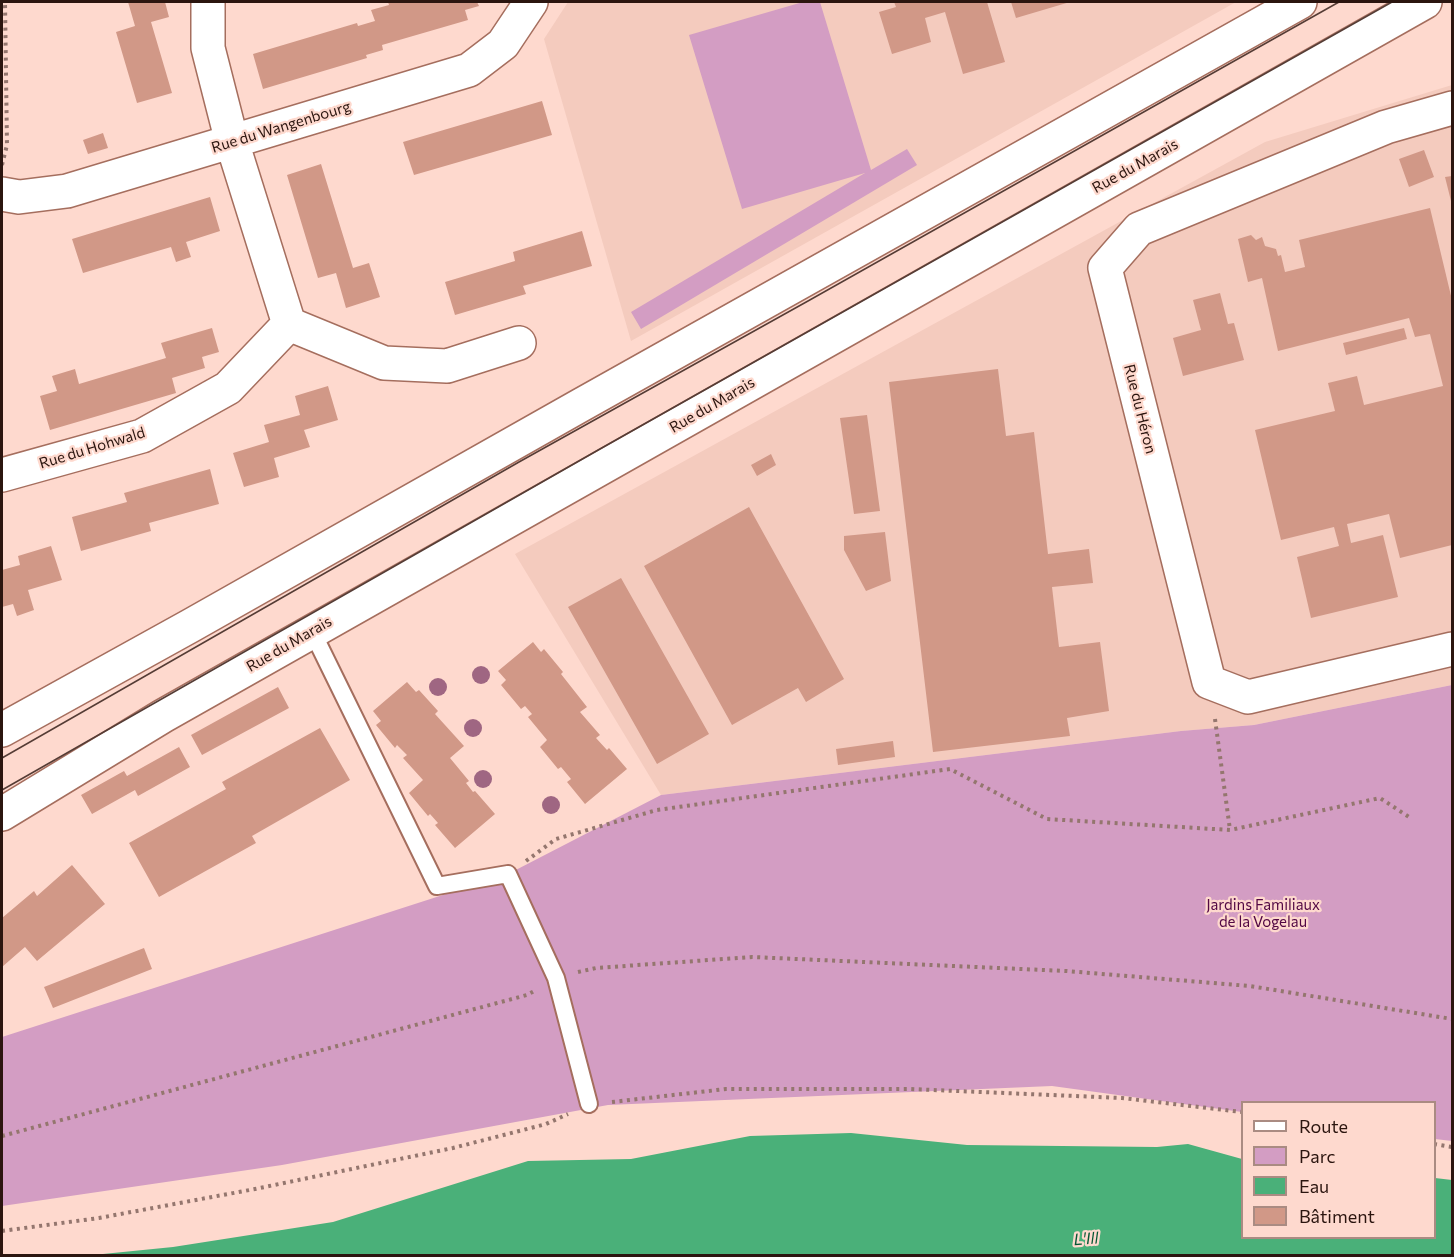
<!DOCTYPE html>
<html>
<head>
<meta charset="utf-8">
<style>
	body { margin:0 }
	#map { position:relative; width:1454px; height:1257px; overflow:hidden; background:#fed9ce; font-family:Commissioner,sans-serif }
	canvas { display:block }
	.frame { position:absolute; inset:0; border:3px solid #2b150f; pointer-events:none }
	.legend { position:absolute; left:1241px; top:1101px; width:195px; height:138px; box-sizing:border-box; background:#fed9ce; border:2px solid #aa8b82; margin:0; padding:8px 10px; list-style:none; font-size:18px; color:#2b150f }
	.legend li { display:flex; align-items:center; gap:12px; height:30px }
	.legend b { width:30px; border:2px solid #aa8b82 }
</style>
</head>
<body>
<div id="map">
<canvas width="1454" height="1257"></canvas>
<div class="frame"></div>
<ul class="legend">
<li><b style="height:8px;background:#fff"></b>Route</li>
<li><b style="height:16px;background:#d39dc3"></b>Parc</li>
<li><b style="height:16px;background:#4ab079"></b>Eau</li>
<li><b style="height:16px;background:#d19887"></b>Bâtiment</li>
</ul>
</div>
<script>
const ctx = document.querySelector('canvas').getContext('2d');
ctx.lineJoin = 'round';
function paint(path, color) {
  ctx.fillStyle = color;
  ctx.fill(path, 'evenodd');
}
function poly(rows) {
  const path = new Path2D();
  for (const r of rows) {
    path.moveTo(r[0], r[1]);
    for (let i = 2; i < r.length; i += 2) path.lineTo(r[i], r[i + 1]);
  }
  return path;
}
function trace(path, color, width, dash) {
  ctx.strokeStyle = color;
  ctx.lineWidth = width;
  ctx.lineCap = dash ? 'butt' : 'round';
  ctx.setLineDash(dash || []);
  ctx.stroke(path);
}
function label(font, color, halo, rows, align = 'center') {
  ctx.font = font + ' Commissioner,sans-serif';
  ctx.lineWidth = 4.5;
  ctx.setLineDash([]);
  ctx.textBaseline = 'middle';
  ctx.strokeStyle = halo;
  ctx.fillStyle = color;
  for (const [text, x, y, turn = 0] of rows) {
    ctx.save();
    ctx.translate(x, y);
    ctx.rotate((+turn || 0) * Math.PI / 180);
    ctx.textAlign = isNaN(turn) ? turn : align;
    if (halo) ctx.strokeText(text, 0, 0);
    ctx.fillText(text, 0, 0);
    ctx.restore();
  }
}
const built = poly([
	[568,2,1236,2,631,341,544,39],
	[1452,85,1452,685,1254,725,1181,731,661,795,515,554,1265,142]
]);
const green = poly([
	[803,2,820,2,871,170,907,149,917,165,641,329,631,312,865,173,742,209,689,35],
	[1452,685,1452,1141,1435,1139,1434,1102,1242,1102,1242,1112,1052,1086,608,1105,282,1165,2,1206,2,1037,508,874,661,795,1181,731,1254,725]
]);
const water = poly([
	[851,1133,967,1145,1157,1147,1188,1144,1242,1159,1242,1238,1434,1238,1435,1178,1452,1180,1452,1255,93,1255,173,1247,333,1222,528,1161,631,1159,750,1136]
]);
const building = poly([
	[128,2,165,2,169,17,151,22,172,93,137,103,116,32,135,26],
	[388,2,477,2,479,6,465,10,468,20,382,45,383,50,366,55,367,58,263,89,253,54,357,23,358,26,375,21,371,10,389,5],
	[894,2,987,2,1005,62,963,74,945,12,925,18,931,42,892,54,879,12,896,7],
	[1011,2,1070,2,1016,18],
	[542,101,552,135,414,175,403,142],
	[103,133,108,148,88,154,83,140],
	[1424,150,1434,177,1409,187,1399,159],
	[321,164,353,268,369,263,380,297,346,308,336,273,318,278,287,175],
	[1452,176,1452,205,1445,177],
	[210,197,220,231,186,242,191,257,176,262,171,247,83,273,72,239],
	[1430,208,1452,300,1452,545,1400,558,1389,514,1347,524,1351,543,1383,535,1398,597,1311,618,1297,557,1339,546,1334,527,1281,540,1255,430,1335,411,1328,383,1357,376,1364,405,1443,386,1430,334,1415,337,1409,318,1278,351,1262,278,1248,282,1238,239,1251,235,1256,240,1262,237,1265,246,1276,249,1278,256,1281,255,1285,272,1305,267,1299,240],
	[582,231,592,266,523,286,526,294,455,315,445,282,515,261,513,252],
	[1220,293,1228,324,1234,323,1244,360,1183,376,1173,338,1201,330,1193,300],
	[212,328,219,352,202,357,205,368,172,378,176,393,50,430,40,396,57,391,52,376,75,369,79,384,166,358,161,343],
	[1404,328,1407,339,1346,355,1343,343],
	[998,369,1006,436,1034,432,1048,554,1089,549,1093,583,1052,587,1059,647,1100,642,1109,711,1067,718,1070,736,933,752,889,382],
	[328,386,338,420,304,430,310,447,274,458,279,477,244,487,233,453,269,442,264,425,300,415,295,396],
	[867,415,880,511,854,514,840,418],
	[771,454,776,465,757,476,751,465],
	[210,469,219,504,149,523,151,531,81,551,72,517,127,502,124,493],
	[749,507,844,679,806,702,798,688,732,725,644,566],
	[885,532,891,581,866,591,844,550,844,536],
	[51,546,62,580,28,590,34,610,17,616,13,604,2,607,2,570,20,565,18,556],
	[621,578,709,734,657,764,568,607],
	[533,642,541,652,544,649,563,672,561,674,587,707,580,712,600,735,596,738,607,750,609,748,627,769,585,804,567,782,571,779,561,767,558,769,540,747,547,740,528,717,532,714,525,706,521,709,501,685,506,680,498,671],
	[407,682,416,692,419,690,438,711,435,714,464,746,450,758,469,781,466,783,473,792,475,791,495,814,455,848,435,825,438,823,430,814,428,816,409,793,423,780,403,758,407,755,397,745,395,748,376,725,381,721,373,711],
	[278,687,289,708,202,755,191,735],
	[320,728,350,780,252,836,256,843,159,897,129,843,226,789,222,782],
	[893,741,895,757,838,765,836,749],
	[179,747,190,767,138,796,135,790,92,814,81,795,124,771,127,776],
	[72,865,105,904,37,961,25,947,2,967,2,918,34,891,37,896],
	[144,948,152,969,53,1008,44,987]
]);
const path = poly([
	[2,165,7,145,5,2],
	[1215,719,1230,830],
	[526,861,556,839,657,810,950,769,1047,819,1230,830,1380,798,1412,819],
	[578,972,596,968,752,957,1066,971,1250,986,1452,1019],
	[612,1102,726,1089,910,1089,1122,1098,1242,1112],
	[2,1136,527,995,536,990],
	[1434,1144,1452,1147],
	[2,1231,99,1218,255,1189,453,1148,546,1124,568,1114]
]);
const service = poly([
	[312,631,437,886,508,874,556,978,589,1104]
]);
const minor = poly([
	[208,2,208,48,232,142,289,324],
	[1452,108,1386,127,1139,229,1105,268,1209,682,1248,697,1452,649],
	[2,194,19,197,67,191,469,70,503,44,531,2],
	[2,475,142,436,228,388,289,324,384,363,447,366,519,343]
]);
const primary = poly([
	[2,730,190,626,581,405,1300,2],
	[2,814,163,716,1425,2]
]);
const tram = poly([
	[2,758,519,462,808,301,1339,2],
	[2,790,600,449,1392,2]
]);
const trees = [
	[481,675],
	[438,687],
	[473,728],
	[483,779],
	[551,805]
];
const streetNames = [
	["Rue du Wangenbourg",281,127,-17],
	["Rue du Marais",1135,166,-29],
	["Rue du Marais",712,405,-30],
	["Rue du Héron",1140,409,76],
	["Rue du Hohwald",92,448,-17],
	["Rue du Marais",289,644,-30]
];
const parkNames = [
	["Jardins Familiaux",1263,905],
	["de la Vogelau",1263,922]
];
const waterNames = [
	["L'Ill",1086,1239,-4]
];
paint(built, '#f4cbbe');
paint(green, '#d39dc3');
paint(water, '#4ab079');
paint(building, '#d19887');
trace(service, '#a56e5e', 20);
trace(minor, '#a56e5e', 36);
trace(primary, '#a56e5e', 36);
trace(path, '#94766e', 4, [3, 4.5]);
trace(service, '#fff', 16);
trace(minor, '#fff', 33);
trace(primary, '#fff', 33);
trace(tram, '#553c35', 1.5);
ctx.fillStyle = '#9f6682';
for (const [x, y] of trees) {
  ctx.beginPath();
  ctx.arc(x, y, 9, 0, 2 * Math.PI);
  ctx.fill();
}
label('15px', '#2b150f', '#fed9ce', streetNames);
label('15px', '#520744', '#fed9ce', parkNames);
label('italic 16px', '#065734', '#fed9ce', waterNames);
</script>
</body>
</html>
